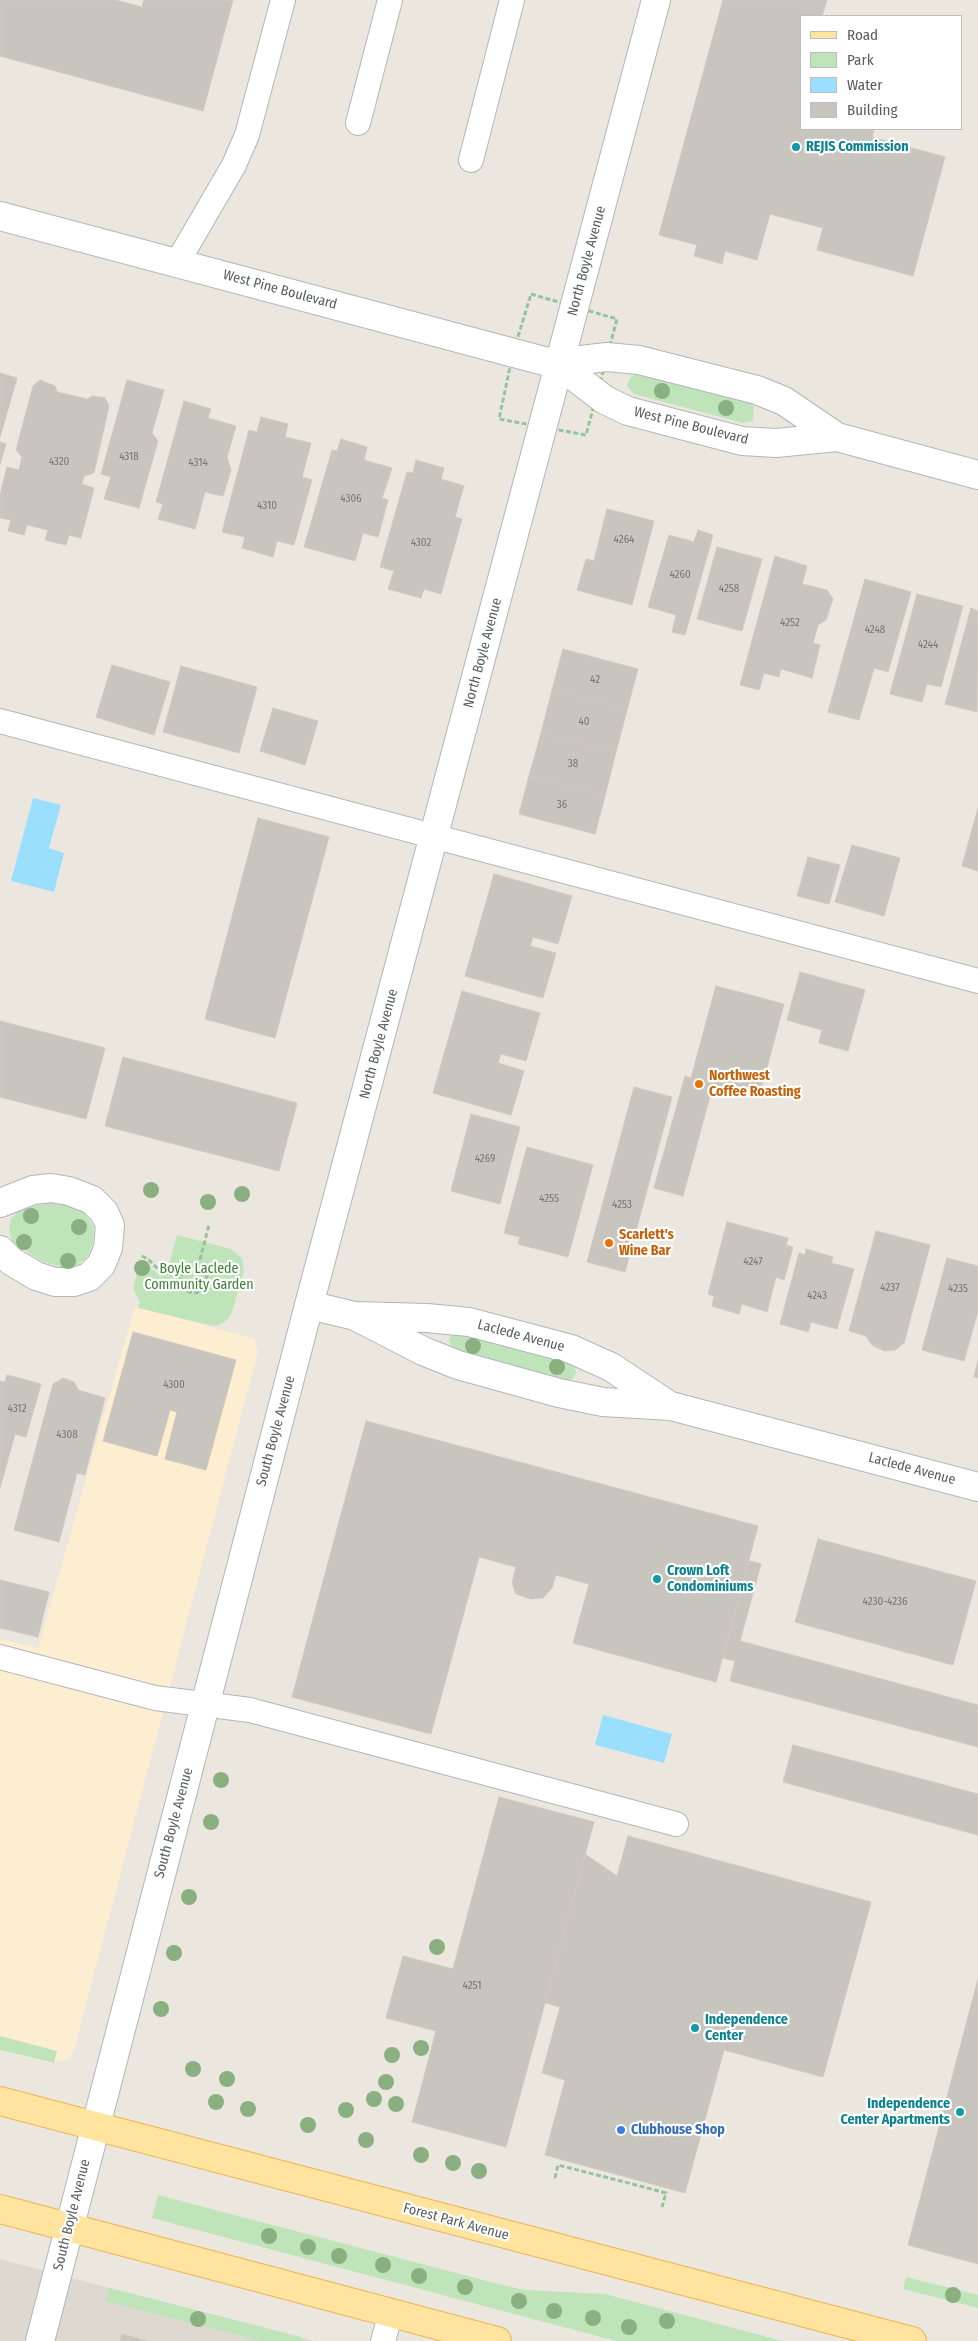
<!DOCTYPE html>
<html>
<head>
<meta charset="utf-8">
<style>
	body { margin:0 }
	#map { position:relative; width:978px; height:2341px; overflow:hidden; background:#ebe7df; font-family:"Fira Sans Condensed",sans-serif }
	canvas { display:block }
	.legend { position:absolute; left:800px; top:15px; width:162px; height:115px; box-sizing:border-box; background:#fff; border:1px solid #bcbebf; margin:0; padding:6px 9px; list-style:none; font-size:15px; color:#585d60 }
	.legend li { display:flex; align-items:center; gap:10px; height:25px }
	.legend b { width:25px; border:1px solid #bcbebf }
</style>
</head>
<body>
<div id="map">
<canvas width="978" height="2341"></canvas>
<ul class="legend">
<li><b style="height:6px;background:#ffe4a0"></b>Road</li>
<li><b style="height:14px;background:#bfe4ba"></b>Park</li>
<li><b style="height:14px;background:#9bdfff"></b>Water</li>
<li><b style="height:14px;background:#c8c4be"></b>Building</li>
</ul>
</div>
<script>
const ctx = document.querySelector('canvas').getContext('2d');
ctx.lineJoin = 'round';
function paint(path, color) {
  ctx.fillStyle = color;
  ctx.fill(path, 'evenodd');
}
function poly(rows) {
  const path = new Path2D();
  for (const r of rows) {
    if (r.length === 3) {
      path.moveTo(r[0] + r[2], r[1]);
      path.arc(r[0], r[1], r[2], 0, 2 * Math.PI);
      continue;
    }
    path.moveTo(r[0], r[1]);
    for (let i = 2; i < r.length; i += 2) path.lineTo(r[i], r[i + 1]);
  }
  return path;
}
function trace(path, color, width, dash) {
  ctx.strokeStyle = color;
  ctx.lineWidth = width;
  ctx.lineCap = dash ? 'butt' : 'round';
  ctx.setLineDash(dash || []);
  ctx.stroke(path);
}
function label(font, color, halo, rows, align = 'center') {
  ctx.font = font + ' "Fira Sans Condensed",sans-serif';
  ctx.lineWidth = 4.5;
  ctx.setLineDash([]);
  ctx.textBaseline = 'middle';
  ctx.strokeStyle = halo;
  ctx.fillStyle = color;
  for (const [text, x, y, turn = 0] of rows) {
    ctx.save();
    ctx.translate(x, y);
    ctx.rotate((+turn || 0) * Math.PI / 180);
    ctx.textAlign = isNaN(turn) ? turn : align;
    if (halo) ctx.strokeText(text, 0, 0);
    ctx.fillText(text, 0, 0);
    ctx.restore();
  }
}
const commercial = poly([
	[135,1306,254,1339,258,1352,74,2050,68,2059,49,2063,0,2050,0,1639,38,1648]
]);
const education = poly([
	[0,2259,110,2288,315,2341,0,2341]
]);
const green = poly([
	[639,372,750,402,754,407,753,421,743,423,634,394,627,386,629,380,632,376],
	[48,1202,67,1204,82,1210,94,1227,93,1243,86,1259,73,1267,61,1267,41,1261,12,1241,9,1230,11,1219,18,1211],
	[177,1235,231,1249,242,1258,244,1271,232,1312,227,1320,219,1325,213,1326,138,1308,140,1302,133,1289,141,1259,157,1273,166,1276],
	[458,1331,572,1361,575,1366,576,1373,573,1378,567,1381,561,1380,452,1349,449,1339,453,1333],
	[0,2036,57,2051,54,2063,0,2050],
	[158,2195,506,2286,526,2290,605,2294,783,2341,616,2341,152,2218],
	[906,2277,978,2295,978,2308,903,2289],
	[110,2288,301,2337,303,2341,260,2341,105,2301]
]);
const water = poly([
	[33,798,61,805,49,848,64,853,54,892,11,881],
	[603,1715,672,1734,664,1763,595,1745]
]);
const building = poly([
	[0,0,115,0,142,7,144,0,233,0,203,111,0,56,0,0],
	[723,0,827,0,822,16,802,16,800,100,802,100,802,129,874,129,872,137,945,157,913,276,817,250,823,228,770,214,757,260,725,251,722,264,694,256,697,245,659,235,723,0],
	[0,373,17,378,0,437,0,373],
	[40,380,55,386,57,392,87,399,93,396,105,398,109,406,94,473,84,476,82,484,94,488,81,538,69,535,66,545,45,540,48,530,27,525,24,535,8,531,11,520,0,518,0,495,7,467,19,470,22,457,16,450,33,386,40,380],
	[127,380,164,390,152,433,158,441,139,508,104,499,111,477,101,474,127,380],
	[184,401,211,409,208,418,236,426,227,457,231,470,223,496,205,492,195,529,158,519,163,504,156,502,184,401],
	[261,417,288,424,285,437,311,443,302,477,312,480,294,545,277,541,273,557,242,548,245,537,222,532,249,430,257,432,261,417],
	[341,439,367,447,364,460,392,468,382,498,388,500,378,537,363,533,355,561,304,547,332,450,337,451,341,439],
	[0,442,6,444,0,464,0,442],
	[416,460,444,468,441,479,464,486,455,517,462,519,441,594,424,589,421,598,388,589,394,571,380,567,407,472,413,473,416,460],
	[607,509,654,521,632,605,577,590,586,559,594,561,607,509],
	[698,530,713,535,685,635,672,632,676,615,648,607,669,535,694,542,698,530],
	[717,547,762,559,742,631,697,619,717,547],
	[775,556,807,566,802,584,827,590,833,599,826,620,818,625,813,643,820,645,812,678,781,669,779,677,764,673,759,690,740,685,775,556],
	[865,579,911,592,888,672,874,668,859,720,828,712,865,579],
	[917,594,963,606,941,687,927,684,922,702,890,694,917,594],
	[971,608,978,611,977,712,945,704,971,608],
	[563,649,638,669,627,710,552,690,563,649],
	[112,665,170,682,154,735,96,717,112,665],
	[181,666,257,687,239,753,163,732,181,666],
	[552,690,627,710,616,752,541,733,552,690],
	[273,708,318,721,305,765,260,751,273,708],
	[541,733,616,752,605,796,529,776,541,733],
	[529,776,605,796,595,834,519,814,529,776],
	[978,808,978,871,962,866,978,808],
	[258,818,329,837,275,1038,205,1019,258,818],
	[852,845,900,858,884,916,835,902,852,845],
	[808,857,840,865,829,904,797,896,808,857],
	[494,874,572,896,558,944,533,937,530,946,556,953,543,998,465,976,494,874],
	[800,972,865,990,848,1051,819,1043,822,1030,787,1020,800,972],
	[716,986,784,1004,759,1097,713,1085,683,1196,654,1188,685,1076,691,1078,716,986],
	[462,991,540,1013,526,1061,501,1054,498,1063,524,1071,511,1115,433,1093,462,991],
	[0,1021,105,1048,86,1119,0,1097,0,1021],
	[123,1057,297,1103,279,1171,105,1126,123,1057],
	[634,1087,672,1097,625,1272,587,1262,634,1087],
	[471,1114,520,1127,500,1204,451,1191,471,1114],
	[527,1147,593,1165,568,1257,518,1244,520,1237,504,1233,527,1147],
	[727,1222,788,1238,786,1245,793,1247,784,1280,776,1277,767,1312,742,1304,739,1314,712,1306,714,1296,708,1294,727,1222],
	[876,1231,930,1245,904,1343,895,1350,884,1351,872,1345,866,1336,849,1331,876,1231],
	[806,1249,833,1257,831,1263,854,1269,837,1329,811,1322,808,1332,780,1324,799,1253,805,1255,806,1249],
	[947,1258,978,1266,978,1311,964,1361,922,1350,947,1258],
	[133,1332,236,1360,206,1470,165,1459,177,1412,170,1410,157,1456,103,1441,133,1332],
	[978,1360,978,1378,974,1377,978,1360],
	[7,1375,41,1384,26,1437,15,1434,0,1488,0,1381,5,1382,7,1375],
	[63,1378,74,1382,78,1390,105,1398,85,1475,77,1473,59,1542,14,1530,53,1384,63,1378],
	[366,1421,758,1526,716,1682,573,1643,589,1584,556,1575,552,1588,543,1598,531,1599,516,1594,512,1583,516,1567,479,1557,431,1734,292,1697,366,1421],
	[818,1539,976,1581,953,1665,795,1622,818,1539],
	[749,1561,761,1564,740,1641,978,1705,978,1747,730,1681,735,1661,723,1658,749,1561],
	[0,1580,49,1592,38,1637,0,1628,0,1580],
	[793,1745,978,1794,978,1835,783,1782,793,1745],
	[499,1797,594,1822,506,2147,412,2122,436,2031,386,2018,403,1956,453,1969,499,1797],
	[628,1836,871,1902,823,2077,724,2050,685,2193,545,2155,565,2080,542,2073,560,2007,545,2003,585,1854,617,1876,628,1836],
	[978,1979,978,2264,908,2245,978,1979],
	[122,2334,147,2341,120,2341,122,2334]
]);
const path = poly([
	[531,294,617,319,586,435,499,419,513,353,531,294],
	[142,1256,148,1259,160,1271,181,1277],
	[194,1280,13],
	[198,1267,209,1225],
	[555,2178,558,2165,644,2187,666,2193,662,2207]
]);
const lane = poly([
	[358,123,390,0],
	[471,160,512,0],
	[177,263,234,165,247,135,283,0],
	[0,721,978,981],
	[0,1657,155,1698,250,1710,676,1824],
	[383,2341,391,2313]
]);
const street = poly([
	[0,216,559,365,605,400,628,411,742,441,776,443,837,437],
	[559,365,581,360,607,357,639,360,757,390,784,401,837,437,978,475],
	[0,1203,33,1190,51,1188,69,1191,92,1200,104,1212,110,1225,108,1248,101,1265,89,1277,74,1282,55,1282,36,1276,11,1261,0,1250],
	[309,1305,355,1316,427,1318,469,1322,571,1349,611,1367,670,1406],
	[355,1316,423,1351,458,1365,559,1393,603,1402,671,1406,978,1487]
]);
const secondary = poly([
	[40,2341,309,1305,656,0]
]);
const primary = poly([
	[0,2101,912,2341],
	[0,2209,497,2341]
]);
const trees = [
	[662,391],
	[726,408],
	[151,1190],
	[242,1194],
	[208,1202],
	[31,1216],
	[79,1227],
	[24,1242],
	[68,1261],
	[142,1268],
	[473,1346],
	[557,1367],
	[221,1780],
	[211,1822],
	[189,1897],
	[437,1947],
	[174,1953],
	[161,2009],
	[421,2048],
	[392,2055],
	[193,2069],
	[227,2079],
	[386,2082],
	[374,2099],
	[216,2102],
	[396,2104],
	[248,2109],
	[346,2110],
	[308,2125],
	[366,2140],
	[421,2155],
	[453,2163],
	[479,2171],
	[269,2236],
	[308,2247],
	[339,2256],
	[383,2265],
	[419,2276],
	[465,2287],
	[953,2295],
	[519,2301],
	[554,2311],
	[593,2318],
	[198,2319],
	[667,2321],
	[629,2327]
];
const markers = [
	[796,147,5,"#0f9aa8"],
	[699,1084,5,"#e8710a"],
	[609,1243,5,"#e8710a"],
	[657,1579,5,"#0f9aa8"],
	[695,2028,5,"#0f9aa8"],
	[960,2112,5,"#0f9aa8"],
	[621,2130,5,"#3f7fe0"]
];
const numberNames = [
	["4318",129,457],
	["4320",59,462],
	["4314",198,463],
	["4306",351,499],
	["4310",267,506],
	["4264",624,540],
	["4302",421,543],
	["4260",680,575],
	["4258",729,589],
	["4252",790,623],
	["4248",875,630],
	["4244",928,645],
	["42",595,680],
	["40",584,722],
	["38",573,764],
	["36",562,805],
	["4269",485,1159],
	["4255",549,1199],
	["4253",622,1205],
	["4247",753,1262],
	["4237",890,1288],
	["4235",958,1289],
	["4243",817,1296],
	["4300",174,1385],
	["4312",17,1409],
	["4308",67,1435],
	["4230-4236",885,1602],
	["4251",472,1986]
];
const cultureNames = [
	["REJIS Commission",806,147],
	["Crown Loft",667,1571],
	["Condominiums",667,1587],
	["Independence",705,2020],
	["Center",705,2036],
	["Independence",950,2104,"right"],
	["Center Apartments",950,2120,"right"]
];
const streetNames = [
	["North Boyle Avenue",587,261,-75],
	["West Pine Boulevard",280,290,15],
	["West Pine Boulevard",691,426,14],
	["North Boyle Avenue",483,653,-75],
	["North Boyle Avenue",379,1044,-75],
	["Laclede Avenue",521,1336,15],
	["South Boyle Avenue",276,1431,-75],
	["Laclede Avenue",912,1469,15],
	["South Boyle Avenue",174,1823,-75],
	["South Boyle Avenue",72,2215,-76],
	["Forest Park Avenue",456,2222,15]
];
const foodNames = [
	["Northwest",709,1076],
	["Coffee Roasting",709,1092],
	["Scarlett's",619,1235],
	["Wine Bar",619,1251]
];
const parkNames = [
	["Boyle Laclede",199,1269],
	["Community Garden",199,1285]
];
const shopNames = [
	["Clubhouse Shop",631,2130]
];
paint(commercial, '#fdeed2');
paint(education, '#ddd9d0');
paint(green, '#bfe4ba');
paint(water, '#9bdfff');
paint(building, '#c8c4be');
trace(building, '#d0c8bd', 1);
trace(lane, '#b2b6ba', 26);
trace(street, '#b2b6ba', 30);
trace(secondary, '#b1b5ba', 30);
trace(primary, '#f0b253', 30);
trace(path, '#94c49c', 3, [5, 2.5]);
trace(lane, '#fff', 24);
trace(street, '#fff', 28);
trace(secondary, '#fff', 28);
trace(primary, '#ffe4a0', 28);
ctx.fillStyle = '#8ab081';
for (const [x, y] of trees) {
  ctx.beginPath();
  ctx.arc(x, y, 8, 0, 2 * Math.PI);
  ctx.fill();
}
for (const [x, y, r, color] of markers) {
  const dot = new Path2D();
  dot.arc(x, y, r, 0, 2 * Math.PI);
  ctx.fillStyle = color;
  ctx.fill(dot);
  trace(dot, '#fff', 2);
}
label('11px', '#747778', null, numberNames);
label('bold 14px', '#0d838f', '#fff', cultureNames, 'left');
label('14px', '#585d60', '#fff', streetNames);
label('bold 14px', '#c56008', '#fff', foodNames, 'left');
label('14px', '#3a8334', '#fff', parkNames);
label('bold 14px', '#366cbe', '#fff', shopNames, 'left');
</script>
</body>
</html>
